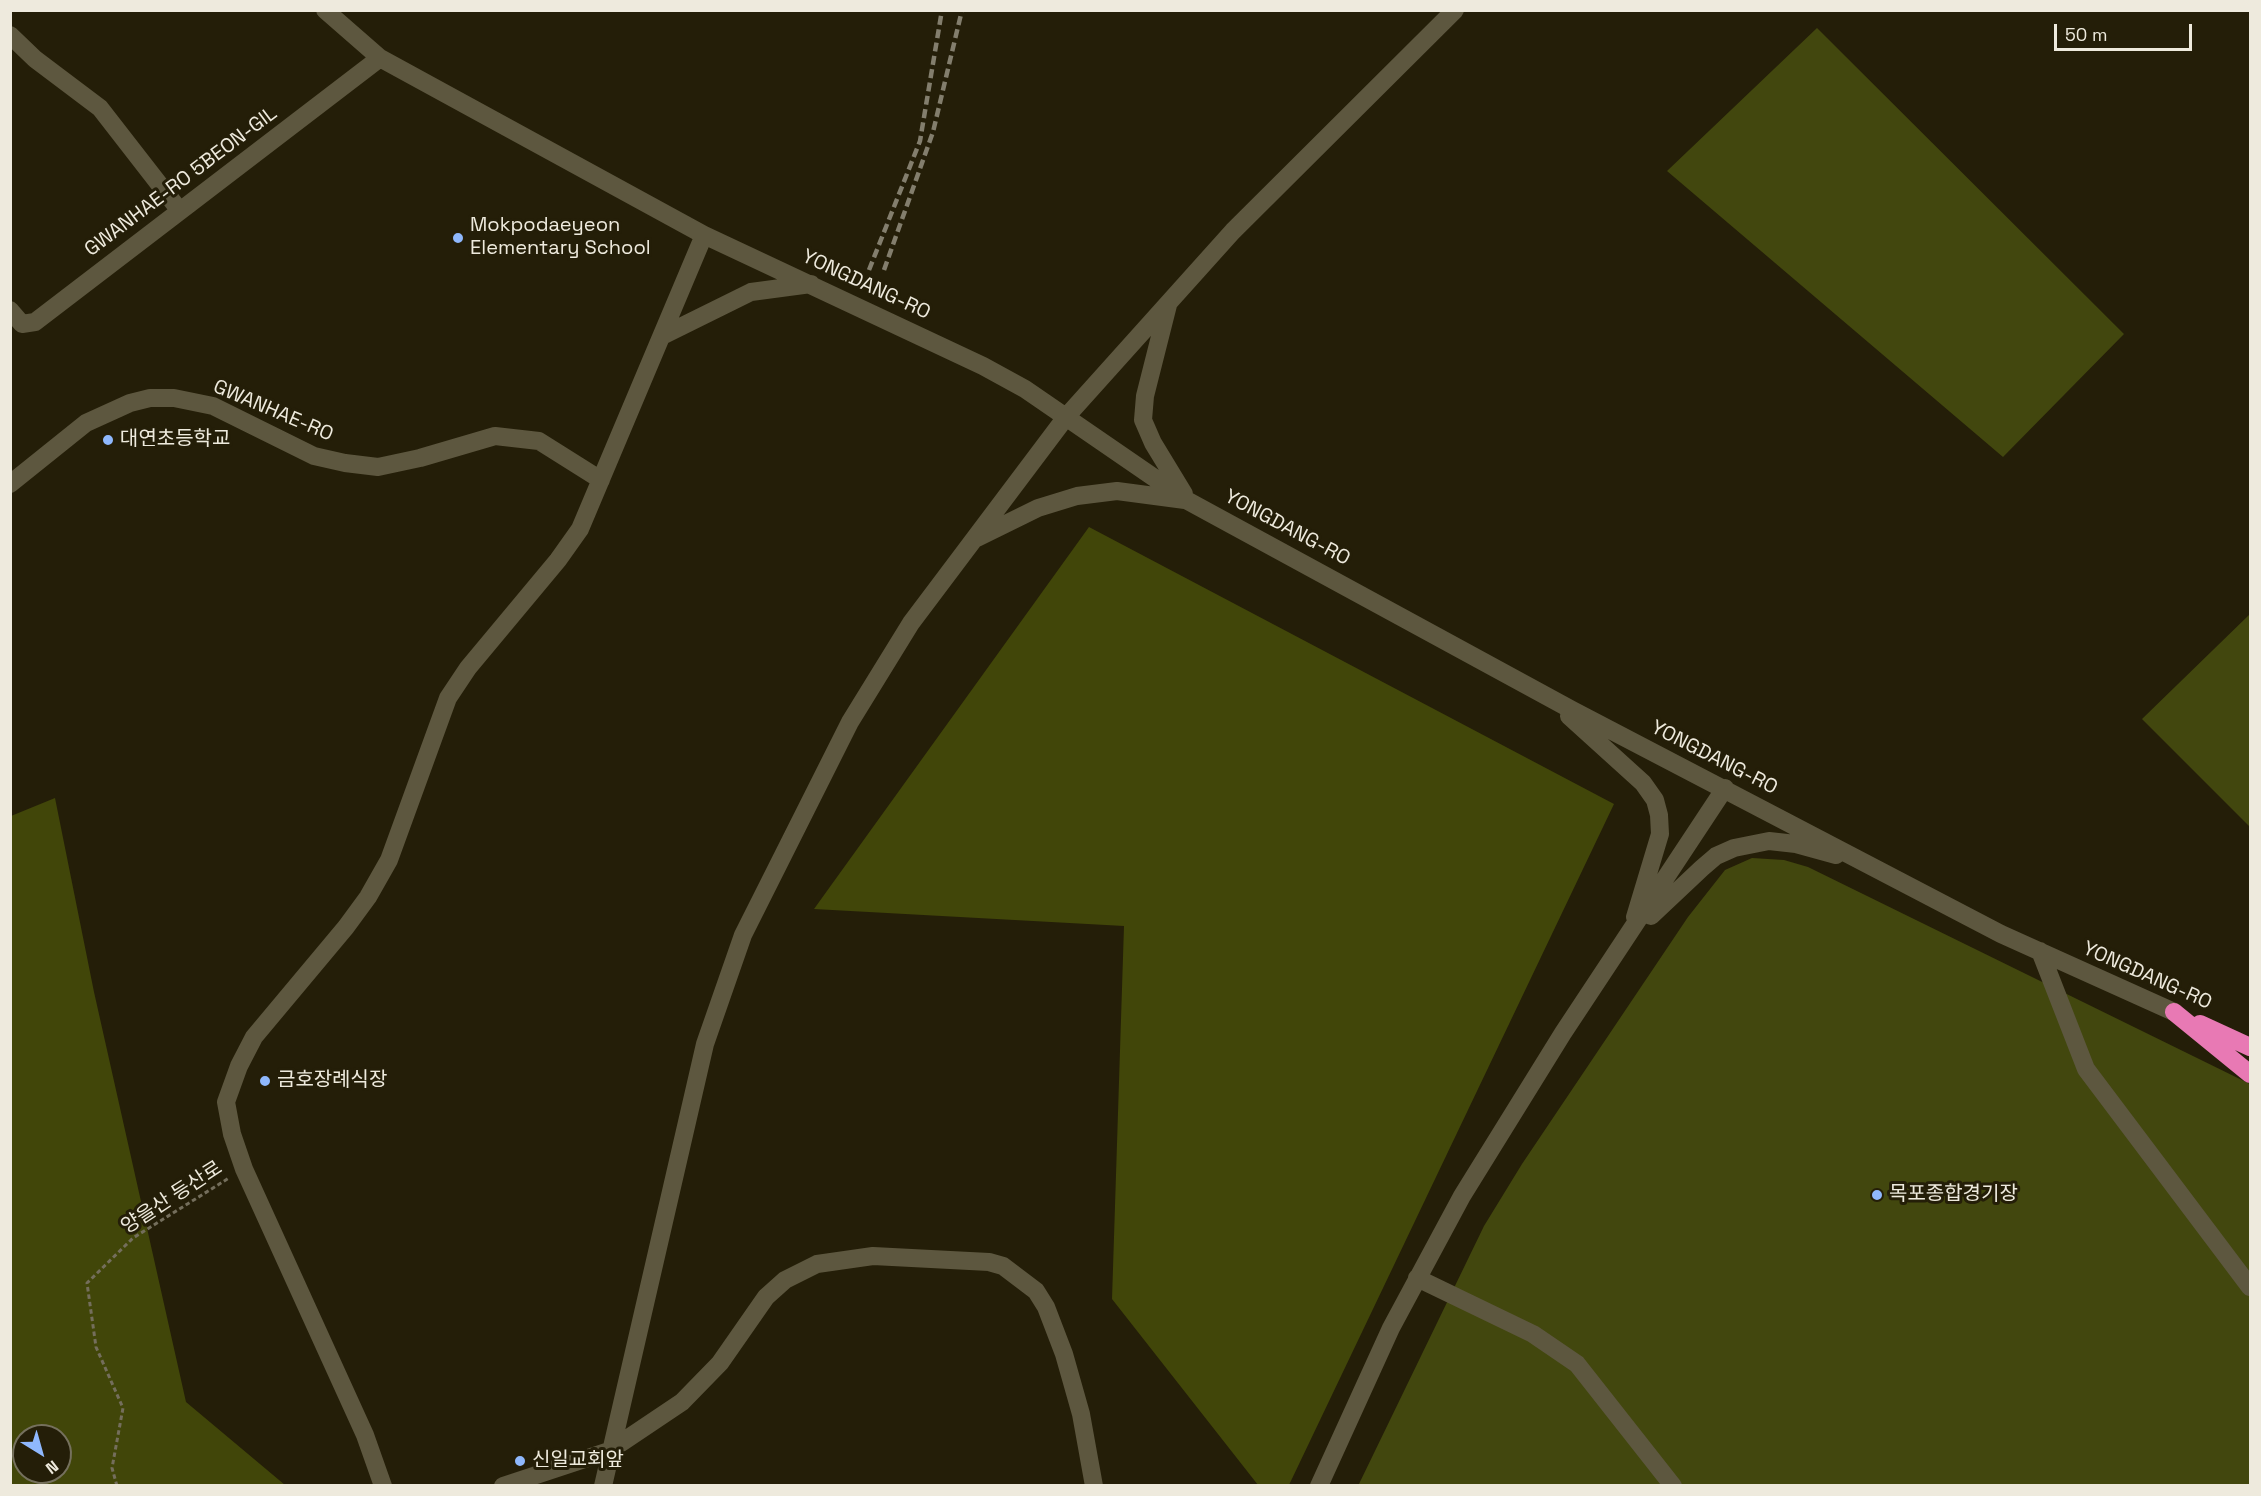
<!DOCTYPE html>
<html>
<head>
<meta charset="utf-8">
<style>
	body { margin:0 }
	#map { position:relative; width:2261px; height:1496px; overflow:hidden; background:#241e08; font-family:"Space Grotesk",sans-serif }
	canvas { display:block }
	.frame { position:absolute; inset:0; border:12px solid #eeeadd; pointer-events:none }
	.north { position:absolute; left:12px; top:1424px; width:60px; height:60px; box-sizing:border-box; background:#241e08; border:2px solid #75705d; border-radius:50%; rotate:143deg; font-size:16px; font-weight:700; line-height:24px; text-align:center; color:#eeeadd }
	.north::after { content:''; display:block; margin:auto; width:21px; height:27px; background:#8fb8fd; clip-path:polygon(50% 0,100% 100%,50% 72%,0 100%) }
	.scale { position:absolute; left:2054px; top:24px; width:138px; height:27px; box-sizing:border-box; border:3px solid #eeeadd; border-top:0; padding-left:8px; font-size:18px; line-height:21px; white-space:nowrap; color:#eeeadd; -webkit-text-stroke:4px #241e08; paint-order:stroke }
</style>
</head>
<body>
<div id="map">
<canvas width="2261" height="1496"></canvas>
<div class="frame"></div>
<div class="north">N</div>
<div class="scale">50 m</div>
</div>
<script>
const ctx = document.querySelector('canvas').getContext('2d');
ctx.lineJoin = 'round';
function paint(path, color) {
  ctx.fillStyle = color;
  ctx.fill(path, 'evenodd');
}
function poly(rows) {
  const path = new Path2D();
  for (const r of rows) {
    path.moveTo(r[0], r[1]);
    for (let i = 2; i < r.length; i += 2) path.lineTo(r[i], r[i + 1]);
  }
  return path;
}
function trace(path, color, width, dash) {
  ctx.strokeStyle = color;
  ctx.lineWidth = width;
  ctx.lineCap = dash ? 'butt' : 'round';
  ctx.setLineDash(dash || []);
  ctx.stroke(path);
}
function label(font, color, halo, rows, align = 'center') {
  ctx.font = font + ' "Space Grotesk","Noto Sans KR",sans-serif';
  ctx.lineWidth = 6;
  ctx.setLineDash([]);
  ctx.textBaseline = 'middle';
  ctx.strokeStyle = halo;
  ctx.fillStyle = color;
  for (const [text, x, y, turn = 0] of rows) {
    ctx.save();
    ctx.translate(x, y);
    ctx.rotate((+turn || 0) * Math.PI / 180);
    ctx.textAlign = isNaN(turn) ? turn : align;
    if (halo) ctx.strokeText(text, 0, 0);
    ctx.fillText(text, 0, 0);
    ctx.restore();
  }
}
const green = poly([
	[1817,28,2124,334,2003,457,1667,171],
	[2250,614,2250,827,2142,719],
	[1752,858,1784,860,1808,867,2250,1084,2250,1485,1358,1486,1484,1226,1522,1164,1688,917,1725,870]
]);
const forest = poly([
	[1089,527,1614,804,1289,1485,1258,1485,1112,1299,1124,926,814,909],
	[55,798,94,992,186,1402,285,1485,11,1485,11,816],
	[24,1436,60,1436,60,1472,24,1472]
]);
const path = poly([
	[117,1486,112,1468,123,1408,96,1347,87,1283,133,1238,229,1178]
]);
const minor = poly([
	[325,10,380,58,704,235,983,366,1025,389,1188,501,1572,710,2001,934,2174,1012],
	[10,35,35,59,100,108,180,211],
	[1168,305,1145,396,1143,420,1153,443,1184,494],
	[10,310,22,324,35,322,380,58],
	[662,336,751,292,811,284],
	[10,484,86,423,130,403,150,398,174,398,213,406,314,456,345,463,378,467,420,458,495,436,539,441,601,480],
	[977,538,1038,508,1077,496,1117,491,1185,500],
	[1569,716,1643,783,1655,800,1659,815,1660,834,1635,917],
	[1651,916,1702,868,1716,856,1734,848,1769,841,1796,844,1836,855],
	[2040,951,2086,1069,2250,1287],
	[1417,1278,1533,1334,1577,1364,1673,1486],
	[383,1486,365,1435,244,1169,232,1134,226,1102,239,1066,254,1037,346,927,368,897,389,860,448,698,468,668,558,560,580,529,704,235],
	[503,1486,609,1451,682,1402,720,1363,766,1297,785,1280,817,1264,873,1256,989,1262,1003,1266,1036,1291,1046,1307,1064,1354,1081,1414,1094,1486],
	[603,1486,705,1044,743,935,850,722,911,623,1066,417,1233,231,1455,10],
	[1319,1486,1391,1328,1462,1196,1563,1033,1725,788]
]);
const highway = poly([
	[2174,1012,2250,1074],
	[2200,1024,2250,1047]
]);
const rail = poly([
	[869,270,920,141,942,10],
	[884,270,933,132,962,10]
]);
const markers = [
	[458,238,6,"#8fb8fd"],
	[108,440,6,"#8fb8fd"],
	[265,1081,6,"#8fb8fd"],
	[1877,1195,6,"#8fb8fd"],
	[520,1461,6,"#8fb8fd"]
];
const streetNames = [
	["GWANHAE-RO 5BEON-GIL",181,182,-37],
	["YONGDANG-RO",866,285,25],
	["GWANHAE-RO",273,411,23],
	["YONGDANG-RO",1287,528,28],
	["YONGDANG-RO",1714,758,27],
	["YONGDANG-RO",2147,976,24],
	["양을산 등산로",172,1198,-33]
];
const poiNames = [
	["Mokpodaeyeon",470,226],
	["Elementary School",470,249],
	["대연초등학교",120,440],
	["금호장례식장",277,1081],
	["목포종합경기장",1889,1195],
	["신일교회앞",532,1461]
];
paint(green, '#42470e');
paint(forest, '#414609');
trace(path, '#746e5c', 3, [4.5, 3]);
trace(minor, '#5d573f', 18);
trace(highway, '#e879b4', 18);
trace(rail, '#837e6d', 4.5, [9, 4.5]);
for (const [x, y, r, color] of markers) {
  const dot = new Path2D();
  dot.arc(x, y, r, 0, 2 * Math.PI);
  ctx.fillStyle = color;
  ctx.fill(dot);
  trace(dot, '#241e08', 2);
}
label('20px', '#eeeadd', '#241e08', streetNames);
label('20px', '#eeeadd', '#241e08', poiNames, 'left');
</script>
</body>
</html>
